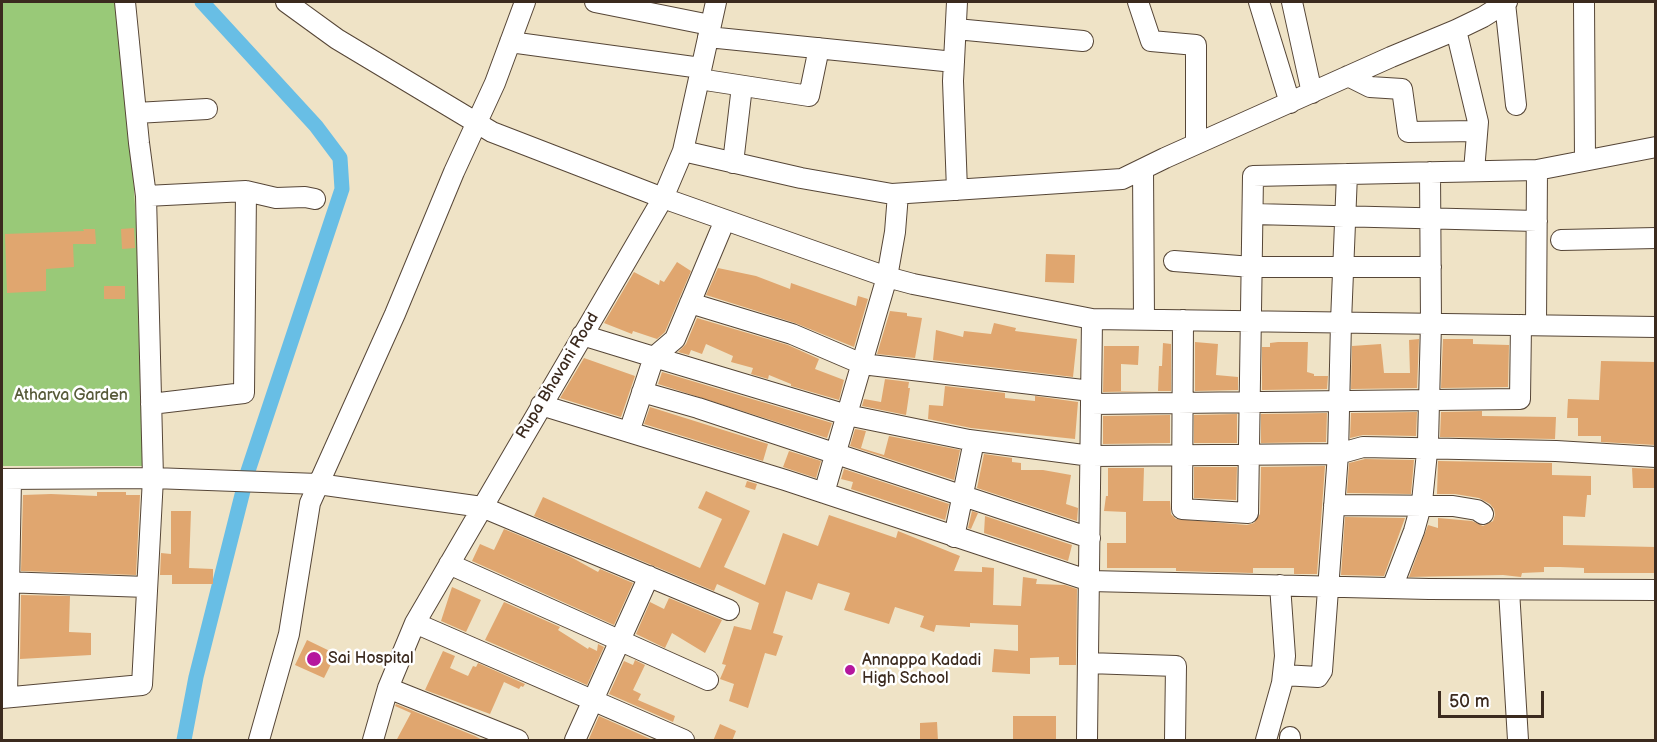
<!DOCTYPE html>
<html>
<head>
<meta charset="utf-8">
<style>
	body { margin:0 }
	#map { position:relative; width:1657px; height:742px; overflow:hidden; background:#efe3c6; font-family:"Balsamiq Sans",sans-serif }
	canvas { display:block }
	.frame { position:absolute; inset:0; border:3px solid #3b2a1e; pointer-events:none }
	.scale { position:absolute; left:1438px; top:691px; width:106px; height:27px; box-sizing:border-box; border:3px solid #3b2a1e; border-top:0; padding-left:8px; font-size:18px; line-height:21px; white-space:nowrap; color:#3b2a1e; -webkit-text-stroke:4px #fff; paint-order:stroke }
</style>
</head>
<body>
<div id="map">
<canvas width="1657" height="742"></canvas>
<div class="frame"></div>
<div class="scale">50 m</div>
</div>
<script>
const ctx = document.querySelector('canvas').getContext('2d');
ctx.lineJoin = 'round';
function paint(path, color) {
  ctx.fillStyle = color;
  ctx.fill(path, 'evenodd');
}
function poly(rows) {
  const path = new Path2D();
  for (const r of rows) {
    path.moveTo(r[0], r[1]);
    for (let i = 2; i < r.length; i += 2) path.lineTo(r[i], r[i + 1]);
  }
  return path;
}
function trace(path, color, width, dash) {
  ctx.strokeStyle = color;
  ctx.lineWidth = width;
  ctx.lineCap = dash ? 'butt' : 'round';
  ctx.setLineDash(dash || []);
  ctx.stroke(path);
}
function label(font, color, halo, rows, align = 'center') {
  ctx.font = font + ' "Balsamiq Sans",sans-serif';
  ctx.lineWidth = 5;
  ctx.setLineDash([]);
  ctx.textBaseline = 'middle';
  ctx.strokeStyle = halo;
  ctx.fillStyle = color;
  for (const [text, x, y, turn = 0] of rows) {
    ctx.save();
    ctx.translate(x, y);
    ctx.rotate((+turn || 0) * Math.PI / 180);
    ctx.textAlign = isNaN(turn) ? turn : align;
    if (halo) ctx.strokeText(text, 0, 0);
    ctx.fillText(text, 0, 0);
    ctx.restore();
  }
}
const green = poly([
	[2,2,123,2,139,273,138,303,143,466,2,466]
]);
const canal = poly([
	[184,740,196,677,248,471,342,189,340,158,316,126,202,2]
]);
const building = poly([
	[134,228,135,248,122,249,121,229],
	[83,229,95,229,96,244,73,244,74,267,46,269,46,291,7,293,5,234,84,231],
	[1046,254,1075,255,1074,283,1045,282],
	[677,262,691,271,665,332,657,339,633,331,632,334,604,323,634,272,659,285,660,280,664,282],
	[718,268,756,276,790,289,791,283,856,306,858,296,868,299,854,347,795,323,706,295],
	[104,286,125,286,125,299,104,299],
	[890,311,907,313,907,316,922,318,915,358,877,354],
	[697,318,788,345,819,359,815,369,844,380,839,400,791,386,791,384,769,375,768,379,751,374,753,368,731,362,733,356,706,344,702,354,691,350,689,355,678,352,686,344],
	[994,323,1016,328,1015,331,1077,339,1073,377,933,360,936,330,963,337,964,331,991,334],
	[1419,339,1417,388,1351,389,1352,346,1381,344,1384,373,1410,373,1409,340],
	[1443,339,1473,339,1473,344,1509,345,1508,387,1441,388],
	[1195,342,1218,344,1216,375,1238,377,1238,390,1195,391],
	[1278,342,1308,342,1307,372,1314,374,1314,376,1328,376,1327,389,1262,390,1262,347,1270,347,1270,343],
	[1163,343,1171,344,1171,391,1158,391,1159,366,1162,366],
	[1104,346,1139,346,1138,365,1121,364,1121,391,1152,391,1103,392],
	[584,358,635,376,621,417,560,398],
	[1601,361,1656,362,1656,445,1601,442,1601,436,1578,436,1578,418,1567,418,1568,399,1599,400],
	[662,372,832,423,827,438,658,384],
	[885,379,909,382,908,388,910,388,906,415,862,406,864,399,881,402],
	[945,386,1005,393,1005,398,1035,401,1035,396,1078,402,1075,439,971,428,928,419,929,405,943,406],
	[650,407,768,444,763,461,644,424],
	[1482,411,1482,416,1556,417,1555,439,1440,437,1441,412],
	[1417,412,1416,436,1363,435,1350,438,1351,413],
	[1327,413,1326,442,1261,443,1261,414],
	[1237,414,1237,443,1194,443,1194,415],
	[1170,415,1170,443,1103,444,1103,416],
	[855,429,866,431,861,448,884,455,889,436,960,450,954,480,850,446],
	[789,451,821,461,816,478,783,467],
	[984,454,1012,458,1012,462,1021,463,1021,470,1043,470,1071,475,1066,504,1078,508,1077,521,977,488],
	[1365,459,1414,460,1411,494,1347,493,1349,463],
	[1438,461,1552,463,1552,475,1591,476,1591,495,1587,495,1585,517,1563,516,1563,545,1656,547,1656,573,1584,573,1584,568,1560,567,1544,567,1544,572,1522,573,1521,577,1503,575,1409,577,1428,525,1438,528,1438,518,1472,521,1483,526,1493,521,1495,515,1494,509,1490,504,1479,498,1455,494,1437,494],
	[1325,466,1317,574,1294,574,1294,568,1253,568,1253,573,1176,571,1176,568,1107,568,1107,543,1126,543,1126,512,1104,511,1106,496,1108,496,1108,468,1144,468,1143,501,1170,501,1171,514,1176,519,1247,525,1254,523,1260,514,1261,467],
	[1194,467,1237,467,1236,500,1194,498],
	[1632,468,1656,469,1656,488,1633,488],
	[844,469,949,504,945,520,851,489,853,482,841,479],
	[747,481,757,484,755,490,745,487],
	[706,491,750,511,724,567,765,585,783,533,818,546,829,515,896,538,898,531,960,556,954,571,982,572,982,567,994,568,993,605,1021,606,1023,577,1037,579,1036,584,1065,585,1077,589,1076,665,1059,665,1059,657,1030,658,1030,674,992,672,994,649,1018,651,1018,625,970,623,970,627,936,625,934,632,920,627,924,616,895,607,889,624,844,610,850,593,818,583,812,600,786,591,773,633,783,636,776,656,765,653,748,708,729,701,734,684,720,679,726,665,722,664,734,626,751,630,759,603,717,584,714,591,534,516,543,497,700,568,722,519,698,508],
	[97,492,126,492,126,495,140,495,136,575,21,571,23,495,51,494,97,496],
	[171,511,191,511,189,568,213,569,213,584,172,584,172,575,160,575,161,553,171,554],
	[972,511,978,513,971,529,968,528],
	[985,516,1072,545,1068,561,984,533],
	[1345,517,1405,518,1384,576,1341,575],
	[504,529,569,556,598,572,600,569,633,583,614,625,472,561,480,544,494,550],
	[452,587,481,600,466,632,441,621],
	[21,595,70,596,69,632,91,633,91,655,20,659],
	[669,598,722,620,705,653,672,633,665,648,636,634,650,602,664,609],
	[504,602,560,627,558,630,588,649,589,647,597,651,598,644,604,647,587,685,485,640],
	[307,640,336,654,324,678,295,665],
	[443,651,455,656,450,668,468,676,473,666,476,667,478,663,525,684,523,687,521,686,519,689,504,682,490,714,425,690],
	[635,660,645,665,633,690,641,694,638,700,675,716,673,722,609,694,624,661,633,665],
	[396,704,475,736,484,741,396,741,411,713,395,706],
	[599,716,655,741,588,741],
	[1013,716,1056,716,1056,741,1013,741],
	[937,722,938,741,920,741,920,723],
	[720,724,736,731,732,741,713,741]
]);
const minor = poly([
	[286,2,337,39,492,132,663,198,887,277,913,284,1092,319,1656,327],
	[595,2,710,25],
	[1138,2,1151,41,1196,45,1196,144],
	[1259,2,1290,103],
	[1292,2,1312,93],
	[1584,2,1585,160],
	[1505,3,1516,105],
	[956,29,1083,41],
	[1456,30,1478,122,1474,171],
	[708,37,954,62],
	[510,42,701,68],
	[1348,76,1370,87,1402,89,1408,132,1477,131],
	[699,79,809,96,819,48],
	[136,113,207,109],
	[683,151,801,178,892,194,1122,179,1165,158,1391,57,1456,30,1483,17,1507,2],
	[733,163,742,86],
	[1143,169,1144,319],
	[957,190,953,81,957,2],
	[246,191,276,198,305,197,315,199],
	[146,196,246,191,244,393,151,404],
	[1253,214,1537,221],
	[1561,240,1656,238],
	[1174,261,1252,267,1431,267],
	[690,303,792,334,862,364,1091,391],
	[1183,320,1182,509,1248,513,1253,176,1537,170,1656,147],
	[1536,325,1537,170],
	[582,335,654,357,629,432],
	[654,357,847,415,969,440,1091,456,1338,454,1363,447,1556,451,1656,457],
	[654,357,675,339,725,220],
	[642,392,698,408,1090,538],
	[1091,404,1520,399,1521,325],
	[541,405,785,480,1090,581,1429,589,1656,590],
	[2,479,153,478,318,484,482,507,729,610],
	[824,493,887,277,895,232,898,194],
	[1334,505,1453,506,1477,510,1483,514],
	[954,537,974,441],
	[449,564,708,680],
	[2,582,147,587],
	[1392,588,1414,531,1422,502,1428,442,1431,323,1430,172],
	[1509,590,1518,740],
	[415,623,684,740],
	[1088,663,1176,666,1175,740],
	[1283,675,1318,677,1322,671,1338,454,1341,322,1347,174],
	[388,688,518,740],
	[7,697,11,479],
	[2,698,142,685,153,478,146,196,139,143,125,2],
	[1290,737,1290,740],
	[259,740,289,634,310,503,395,314,454,172,495,83,525,2],
	[373,740,388,688,415,623,663,198,683,151,716,2],
	[575,740,649,576],
	[1087,740,1092,319],
	[1266,740,1282,683,1285,656,1280,585]
]);
const markers = [
	[314,659,8,"#b5179e"],
	[850,670,6,"#b5179e"]
];
const streetNames = [
	["Rupa Bhavani Road",558,376,-59]
];
const parkNames = [
	["Atharva Garden",71,396]
];
const poiNames = [
	["Sai Hospital",328,659],
	["Annappa Kadadi",862,661],
	["High School",862,679]
];
paint(green, '#99c978');
trace(canal, '#68bee5', 15);
paint(building, '#e0a66f');
trace(minor, '#564637', 22);
trace(minor, '#fff', 20);
for (const [x, y, r, color] of markers) {
  const dot = new Path2D();
  dot.arc(x, y, r, 0, 2 * Math.PI);
  ctx.fillStyle = color;
  ctx.fill(dot);
  trace(dot, '#fff', 2);
}
label('16px', '#3b2a1e', '#fff', streetNames);
label('16px', '#575a39', '#fff', parkNames);
label('16px', '#3b2a1e', '#fff', poiNames, 'left');
</script>
</body>
</html>
